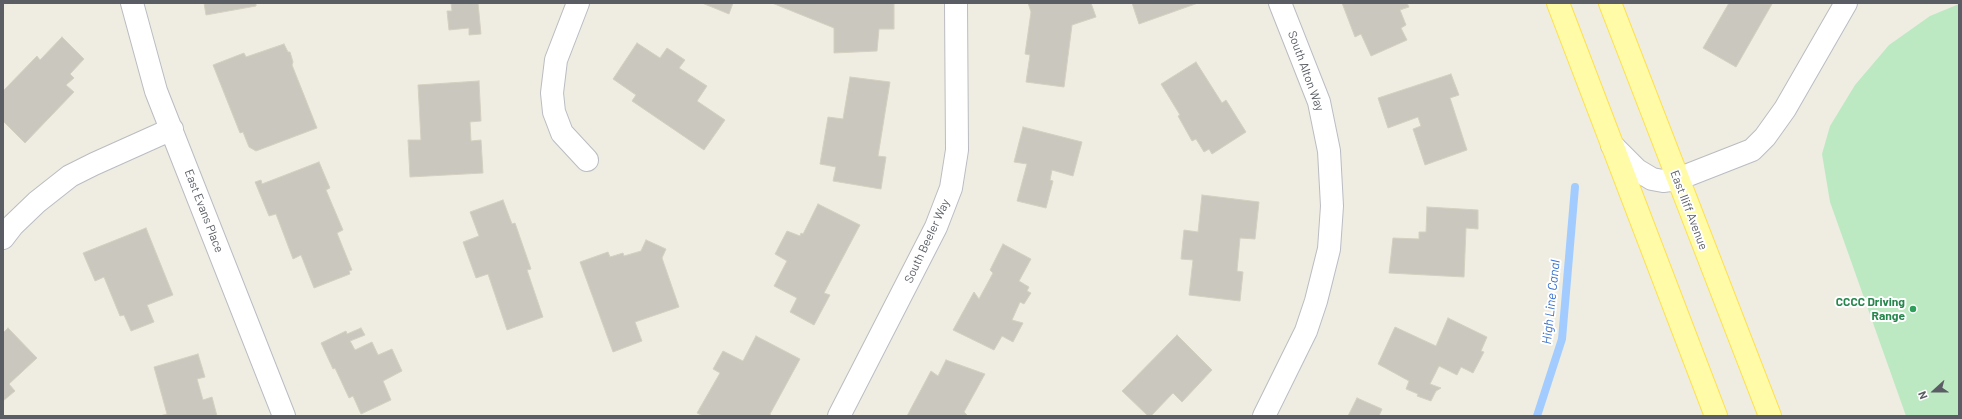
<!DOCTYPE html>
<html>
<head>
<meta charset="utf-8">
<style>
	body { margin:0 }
	#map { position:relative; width:1962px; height:419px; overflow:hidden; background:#efede2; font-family:Barlow,sans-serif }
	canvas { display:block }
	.frame { position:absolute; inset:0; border:4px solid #5a5e64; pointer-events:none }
	.north { position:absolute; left:1914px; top:371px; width:40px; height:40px; -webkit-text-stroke:3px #fff; paint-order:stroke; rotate:249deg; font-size:11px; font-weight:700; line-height:16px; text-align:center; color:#5a5e64 }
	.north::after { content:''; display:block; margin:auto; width:14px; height:18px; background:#5a5e64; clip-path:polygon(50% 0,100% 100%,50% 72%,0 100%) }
</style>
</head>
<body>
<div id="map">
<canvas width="1962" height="419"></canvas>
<div class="frame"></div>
<div class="north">N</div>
</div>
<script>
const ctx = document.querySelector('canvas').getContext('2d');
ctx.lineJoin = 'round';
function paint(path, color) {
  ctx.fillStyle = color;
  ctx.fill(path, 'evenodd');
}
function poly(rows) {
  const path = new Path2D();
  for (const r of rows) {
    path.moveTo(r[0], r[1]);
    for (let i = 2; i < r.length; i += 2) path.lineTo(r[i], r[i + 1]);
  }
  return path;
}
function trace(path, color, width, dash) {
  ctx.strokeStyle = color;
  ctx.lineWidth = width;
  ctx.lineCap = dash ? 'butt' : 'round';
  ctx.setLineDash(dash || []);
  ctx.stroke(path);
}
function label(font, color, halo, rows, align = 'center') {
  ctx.font = font + ' Barlow,sans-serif';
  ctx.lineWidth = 4;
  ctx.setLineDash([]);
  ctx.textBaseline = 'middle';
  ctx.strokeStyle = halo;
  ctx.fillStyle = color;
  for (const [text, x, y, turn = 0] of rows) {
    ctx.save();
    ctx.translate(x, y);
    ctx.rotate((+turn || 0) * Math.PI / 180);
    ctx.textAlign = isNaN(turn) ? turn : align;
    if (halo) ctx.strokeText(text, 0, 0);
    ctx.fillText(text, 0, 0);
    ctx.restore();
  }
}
const green = poly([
	[1959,4,1959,416,1906,416,1830,202,1822,154,1830,126,1855,85,1889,45,1930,16]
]);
const stream = poly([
	[1537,416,1562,339,1575,187]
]);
const building = poly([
	[204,3,256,3,256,6,206,15,204,3],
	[451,3,478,3,481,34,469,35,469,28,449,30,447,11,452,11,451,3],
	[702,3,733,3,729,14,702,3],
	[772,3,894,3,894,29,879,29,877,51,834,53,834,28,772,3],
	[1028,3,1091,3,1096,17,1072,25,1064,87,1026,82,1030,55,1025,54,1031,12,1028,3],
	[1132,3,1198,3,1139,24,1132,3],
	[1342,3,1407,3,1409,7,1400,10,1406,25,1401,28,1407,40,1371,56,1361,34,1355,37,1342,3],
	[1729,3,1772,4,1736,67,1703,48,1729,3],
	[62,37,84,59,70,74,74,78,66,85,74,92,25,143,3,121,3,91,37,56,40,60,62,37],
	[637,43,660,58,667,48,685,60,679,68,707,86,697,101,725,120,704,150,632,101,636,95,613,79,637,43],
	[284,44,288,52,290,52,293,62,292,65,317,128,256,151,249,147,243,132,240,133,213,65,244,53,246,57,284,44],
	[1196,62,1222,103,1226,100,1246,132,1212,154,1209,149,1204,152,1196,139,1192,141,1178,116,1180,115,1161,84,1196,62],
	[1451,74,1459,95,1450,98,1467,150,1425,165,1413,129,1421,126,1418,117,1388,128,1378,98,1451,74],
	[850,77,890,82,878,156,886,157,881,189,833,181,836,167,820,164,828,117,843,119,850,77],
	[479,81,481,121,470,122,471,141,481,140,483,173,410,177,408,140,421,140,418,85,479,81],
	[1023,127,1082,142,1073,176,1052,170,1050,180,1053,181,1046,208,1017,201,1027,164,1014,162,1023,127],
	[319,162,330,188,326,190,343,230,337,233,352,270,349,271,350,274,314,288,301,255,293,259,276,214,269,216,255,182,261,180,262,184,319,162],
	[1202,195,1259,202,1255,239,1240,238,1237,271,1243,272,1240,301,1189,295,1193,260,1181,259,1184,230,1198,232,1202,195],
	[503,200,512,224,515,223,531,269,527,270,543,317,507,330,488,274,476,278,463,242,479,236,470,212,503,200],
	[818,204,860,225,824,293,830,295,814,325,790,312,797,298,774,286,787,261,775,254,787,231,800,236,801,233,803,234,818,204],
	[1427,207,1478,210,1478,229,1466,228,1464,277,1389,273,1393,238,1419,239,1419,232,1426,232,1427,207],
	[146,228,173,295,147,305,154,322,131,331,124,315,120,316,104,277,95,281,83,253,146,228],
	[646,240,666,249,662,258,679,307,635,322,642,341,613,352,580,262,608,252,610,257,623,253,624,256,641,251,646,240],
	[1003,244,1031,259,1019,281,1029,287,1027,291,1031,293,1024,304,1020,302,1012,320,1023,323,1013,342,1002,336,994,350,953,330,974,292,979,299,993,273,990,270,1003,244],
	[1448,318,1487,337,1481,351,1484,352,1473,373,1461,367,1457,375,1439,366,1430,384,1441,388,1436,391,1431,401,1417,396,1418,394,1406,389,1409,381,1378,364,1395,327,1436,346,1448,318],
	[8,328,37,358,9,384,15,391,3,401,3,333,8,328],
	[361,328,365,335,350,341,355,350,372,342,378,355,392,349,402,371,383,381,391,400,361,414,353,396,349,398,335,368,333,369,321,343,346,331,347,334,361,328],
	[1177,335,1212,370,1182,402,1173,393,1151,416,1148,416,1122,391,1177,335],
	[756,336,800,359,770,414,771,416,703,416,697,413,720,373,713,369,723,351,743,361,756,336],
	[198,354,205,377,197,379,203,400,212,397,217,416,160,416,167,414,154,367,198,354],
	[946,360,985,374,964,412,968,416,907,416,931,371,938,376,946,360],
	[1357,398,1382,409,1379,416,1348,416,1357,398]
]);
const minor = poly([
	[132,3,156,91,284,416],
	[578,3,556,60,552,93,554,112,562,133,587,160],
	[1612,145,1637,170,1652,179,1663,181,1678,179,1752,150,1765,137,1785,109,1846,3],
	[3,238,13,225,37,202,70,176,94,164,172,129],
	[839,416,936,227,951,188,957,150,956,3],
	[1264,416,1306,331,1316,301,1329,249,1332,206,1329,151,1319,102,1280,3]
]);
const major = poly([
	[1558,3,1716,416],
	[1610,3,1770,416]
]);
const markers = [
	[1913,309,4,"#2e9e5b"]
];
const streetNames = [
	["South Alton Way",1306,71,70],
	["East Iliff Avenue",1689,210,69],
	["East Evans Place",204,211,69],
	["South Beeler Way",927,241,-65]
];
const leisureNames = [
	["CCCC Driving",1905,302],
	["Range",1905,316]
];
const waterNames = [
	["High Line Canal",1551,302,-84]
];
paint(green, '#bce9c1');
trace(stream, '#a2ccff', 8);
paint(building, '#cac7bf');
trace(building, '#d4d0c0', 1);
trace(minor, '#babcc2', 24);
trace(major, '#fee04b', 24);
trace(minor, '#fff', 22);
trace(major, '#fffba7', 22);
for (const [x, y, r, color] of markers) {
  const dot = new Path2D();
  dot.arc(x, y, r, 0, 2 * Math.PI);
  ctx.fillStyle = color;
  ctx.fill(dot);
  trace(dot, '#fff', 1.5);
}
label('12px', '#5a5e64', '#fff', streetNames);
label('bold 12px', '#27864d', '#fff', leisureNames, 'right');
label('italic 13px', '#3971ce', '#fff', waterNames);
</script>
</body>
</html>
